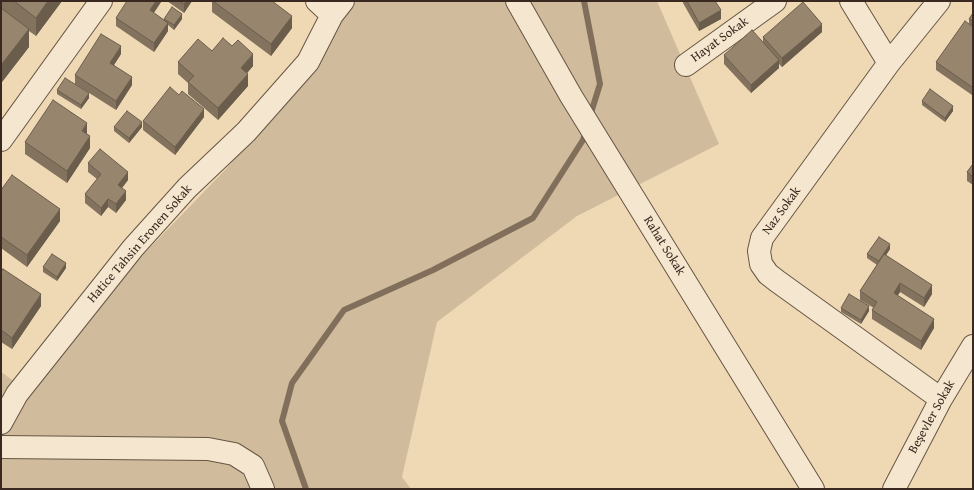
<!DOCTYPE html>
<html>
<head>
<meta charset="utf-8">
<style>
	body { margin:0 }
	#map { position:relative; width:974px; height:490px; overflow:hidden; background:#efd9b5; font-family:"Gentium Book Plus",serif }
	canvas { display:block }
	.frame { position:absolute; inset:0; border:2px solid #3a2920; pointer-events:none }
</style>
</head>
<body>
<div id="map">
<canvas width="974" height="490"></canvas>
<div class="frame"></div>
</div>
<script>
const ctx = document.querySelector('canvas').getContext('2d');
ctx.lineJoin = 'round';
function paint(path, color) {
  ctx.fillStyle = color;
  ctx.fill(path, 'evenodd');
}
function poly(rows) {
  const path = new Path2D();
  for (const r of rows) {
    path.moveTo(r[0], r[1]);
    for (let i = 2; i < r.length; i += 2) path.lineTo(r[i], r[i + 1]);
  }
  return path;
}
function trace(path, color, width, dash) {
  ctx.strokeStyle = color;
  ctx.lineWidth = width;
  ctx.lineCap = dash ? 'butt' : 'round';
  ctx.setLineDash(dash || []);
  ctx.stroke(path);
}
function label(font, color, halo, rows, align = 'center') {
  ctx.font = font + ' "Gentium Book Plus",serif';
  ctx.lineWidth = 3.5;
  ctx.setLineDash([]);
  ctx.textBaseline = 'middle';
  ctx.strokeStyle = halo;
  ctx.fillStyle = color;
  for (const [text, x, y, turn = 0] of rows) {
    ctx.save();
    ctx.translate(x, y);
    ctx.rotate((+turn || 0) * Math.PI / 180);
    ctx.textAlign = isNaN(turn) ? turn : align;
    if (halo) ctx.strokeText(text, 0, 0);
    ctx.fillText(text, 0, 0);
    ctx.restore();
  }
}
const green = poly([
	[350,1,657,1,719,144,577,216,437,322,402,477,411,489,1,489,1,372,18,384,226,169,347,15]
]);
const stream = poly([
	[584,1,600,84,590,116],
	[306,489,282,421,292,383,344,310,433,270,533,218,583,140,586,131]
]);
const minor = poly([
	[317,1,332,15],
	[517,1,571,96,813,489],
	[851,1,889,63],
	[939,1,889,63,762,238,759,251,761,264,768,274,777,281,941,399],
	[686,65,775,1],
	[1,140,101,1],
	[1,423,17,394,133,248,187,188,246,132,308,62,332,15,343,1],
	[1,447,208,449,234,454,253,466,263,489],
	[894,489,941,399,973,346]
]);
const wall = poly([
	[1,1,62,1,36,36,29,31,29,47,2,82,1,81],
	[161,1,161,2,153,13,164,21,164,19,182,19,174,30,168,25,168,31,154,52,116,26,116,18],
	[167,1,192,1,184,13],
	[212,1,272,1,292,28,271,56,212,12],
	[683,1,715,1,721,19,699,31,683,3],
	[973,13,973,93,972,95,936,70,936,62,969,24,969,19],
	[822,32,782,67,779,64,779,68,751,93,724,64,724,55,763,42,763,37],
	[212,51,253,66,247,73,248,86,218,120,188,94,188,83,178,74,178,62],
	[121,54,114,65,132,85,116,110,75,84,75,75],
	[57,90,89,98,81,109,57,94],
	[922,101,953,111,945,122,922,105],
	[204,117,175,155,143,130,143,121],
	[114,127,142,127,129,143,114,131],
	[973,127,973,134,972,133,972,129],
	[87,134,90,148,67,183,25,154,25,142],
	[88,163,128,180,122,188,126,200,116,213,108,207,101,216,85,203,85,194,97,179,88,172],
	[973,164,973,185,967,181,967,172],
	[1,190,60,221,27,267,1,248],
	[890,249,886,255,932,294,924,307,900,292,897,296,934,328,921,350,872,319,872,310,874,308,860,300,860,291,877,265,867,258,867,254],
	[43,267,66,268,57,281,43,272],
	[1,272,41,306,12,349,1,342],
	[841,308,869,311,861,324,841,312]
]);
const shadedWall = poly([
	[48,1,62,1,36,36,36,18],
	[156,1,161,1,161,2,150,19,150,10],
	[186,1,192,1,184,13,184,4],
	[721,10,721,19,699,31,699,23],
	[182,14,182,19,174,30,174,25],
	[292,16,292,28,271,56,271,44],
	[168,23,168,31,154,52,154,43],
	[822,24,822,32,782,67,782,58],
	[29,29,29,47,2,82,2,64],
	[121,46,121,54,110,71,110,63],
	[253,54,253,66,241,80,241,68],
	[779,60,779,68,751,93,751,85],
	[248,74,248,86,218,120,218,108],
	[132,77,132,85,116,110,116,101],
	[973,85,973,93,972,95,972,87],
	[89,93,89,98,81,109,81,105],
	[953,106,953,111,945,122,945,118],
	[204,109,204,117,175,155,175,147],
	[142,122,142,127,129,143,129,138],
	[87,123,87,135,82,131],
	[90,136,90,148,67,183,67,171],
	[128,172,128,180,118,193,118,185],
	[126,191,126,200,116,213,116,204],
	[108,199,108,207,101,216,101,208],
	[60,209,60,221,27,267,27,255],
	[890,244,890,249,879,266,879,261],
	[66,263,66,268,57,281,57,277],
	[900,283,900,292,894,302,894,293],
	[932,285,932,294,924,307,924,298],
	[41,294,41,306,12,349,12,338],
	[869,306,869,311,861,324,861,320],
	[934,319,934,328,921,350,921,341]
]);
const building = poly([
	[14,1,48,1,36,18,14,1],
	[127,1,156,1,150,10,168,23,154,43,116,18,127,1],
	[179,1,186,1,184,4,179,1],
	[213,1,272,1,292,16,271,44,213,1],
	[687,1,715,1,721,10,699,23,687,1],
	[803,2,822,24,782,58,763,37,803,2],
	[172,7,182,14,174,25,164,19,172,7],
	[1,8,29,29,2,64,1,63,1,8],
	[973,13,973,21,969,19,973,13],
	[965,21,973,27,973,85,972,87,936,62,965,21],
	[752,30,779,60,751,85,724,55,752,30],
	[101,34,121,46,110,63,132,77,116,101,75,75,101,34],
	[223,38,232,46,238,40,253,54,241,68,248,74,218,108,188,82,194,76,178,62,198,39,212,51,223,38],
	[65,78,89,93,81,105,57,90,65,78],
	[170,87,179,95,182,91,204,109,175,147,143,121,170,87],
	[930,89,953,106,945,118,922,101,930,89],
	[53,100,87,123,82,131,90,136,67,171,25,142,53,100],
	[127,111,142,122,129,138,114,127,127,111],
	[100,149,128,172,118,185,126,191,116,204,108,199,101,208,85,194,101,174,88,163,100,149],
	[973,164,973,177,967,172,973,164],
	[12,175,60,209,27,255,1,237,1,190,12,175],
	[879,237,890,244,879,261,867,254,879,237],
	[52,254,66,263,57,277,43,267,52,254],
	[884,254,932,285,924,298,900,283,894,293,934,319,921,341,872,310,877,302,860,291,884,254],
	[3,269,41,294,12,338,1,330,1,272,3,269],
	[849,294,869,306,861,320,841,308,849,294]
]);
const streetNames = [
	["Hayat Sokak",720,40,-36],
	["Naz Sokak",782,211,-54],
	["Hatice Tahsin Eronen Sokak",140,244,-49],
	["Rahat Sokak",664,246,58],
	["Beşevler Sokak",932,417,-61]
];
paint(green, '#d0bb9c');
trace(stream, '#816f5b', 6);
trace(minor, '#675545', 24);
trace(minor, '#f5e6cf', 22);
paint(wall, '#83725e');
paint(shadedWall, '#6a5d4c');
paint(building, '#98856d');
trace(building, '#6a5d4c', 1);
label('13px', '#3a2920', '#f5e6cf', streetNames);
</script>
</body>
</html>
